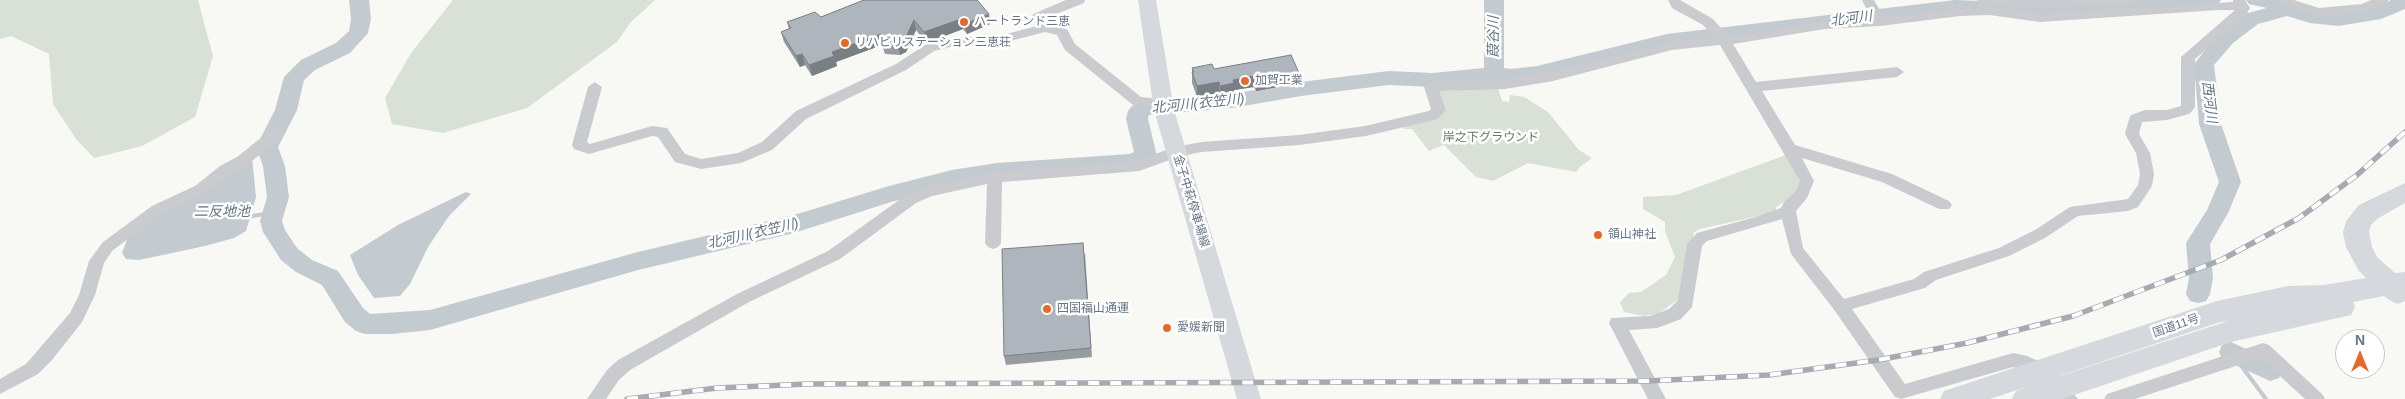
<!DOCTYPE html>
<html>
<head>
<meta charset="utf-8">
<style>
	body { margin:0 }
	#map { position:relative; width:2405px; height:399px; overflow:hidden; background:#f8f8f5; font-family:Arial,sans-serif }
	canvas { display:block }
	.north { position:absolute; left:2335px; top:329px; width:50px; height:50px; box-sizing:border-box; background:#fff; border:1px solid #c2c8cf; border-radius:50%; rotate:0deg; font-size:14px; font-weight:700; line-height:20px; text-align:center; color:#677587 }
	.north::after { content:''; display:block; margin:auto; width:18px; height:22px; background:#e46a29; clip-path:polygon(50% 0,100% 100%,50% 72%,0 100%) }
</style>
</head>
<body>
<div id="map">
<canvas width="2405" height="399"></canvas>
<div class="north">N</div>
</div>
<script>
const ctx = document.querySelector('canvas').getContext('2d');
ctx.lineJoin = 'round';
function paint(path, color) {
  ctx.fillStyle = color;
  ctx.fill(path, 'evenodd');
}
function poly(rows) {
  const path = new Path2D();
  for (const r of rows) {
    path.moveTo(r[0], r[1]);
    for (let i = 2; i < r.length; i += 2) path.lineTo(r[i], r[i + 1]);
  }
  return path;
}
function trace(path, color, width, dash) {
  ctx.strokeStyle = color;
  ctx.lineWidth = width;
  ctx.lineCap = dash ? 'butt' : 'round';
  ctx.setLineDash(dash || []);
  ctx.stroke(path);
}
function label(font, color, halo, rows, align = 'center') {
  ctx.font = font + ' Arial,"Noto Sans JP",sans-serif';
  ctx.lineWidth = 5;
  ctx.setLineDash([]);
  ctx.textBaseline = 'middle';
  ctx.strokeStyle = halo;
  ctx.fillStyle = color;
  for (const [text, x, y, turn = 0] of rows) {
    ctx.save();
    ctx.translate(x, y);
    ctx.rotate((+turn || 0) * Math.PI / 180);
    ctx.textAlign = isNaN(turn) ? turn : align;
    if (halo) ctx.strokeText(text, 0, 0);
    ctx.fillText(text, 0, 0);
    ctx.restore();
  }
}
const green = poly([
	[0,0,198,0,213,56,195,117,142,146,94,158,76,139,53,104,49,54,11,36,0,39],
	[453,0,655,0,630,23,617,42,527,108,443,133,392,124,385,98,411,53],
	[1498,88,1502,101,1509,102,1510,95,1524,97,1548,112,1579,150,1592,158,1580,167,1576,172,1528,163,1493,181,1476,177,1444,145,1429,151,1412,129,1404,129,1403,126,1438,118,1439,91],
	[1786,155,1798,174,1800,182,1798,189,1792,197,1776,207,1776,212,1700,229,1693,233,1694,236,1680,298,1659,313,1644,316,1624,312,1620,302,1629,293,1641,292,1666,275,1675,257,1665,231,1665,222,1643,209,1643,197,1676,195]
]);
const water = poly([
	[252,158,256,197,246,231,234,238,205,246,139,260,126,259,122,253,129,234],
	[466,192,471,194,449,216,428,247,410,284,400,296,374,298,358,275,350,255,398,225]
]);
const stream = poly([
	[252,216,272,213],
	[2231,352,2266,399]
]);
const river = poly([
	[349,0,369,0,371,19,368,33,350,53,315,70,304,80,297,110,278,147,285,166,289,197,282,221,285,230,297,248,312,260,338,271,363,308,370,314,430,310,638,252,794,215,889,186,952,170,997,163,1130,154,1134,152,1126,119,1128,111,1132,106,1148,101,1232,94,1301,82,1389,71,1432,73,1484,68,1484,0,1504,0,1504,68,1511,69,1537,66,1667,34,1955,0,2062,4,2117,0,2221,0,2218,4,2211,6,2062,16,1958,12,1667,48,1537,80,1511,83,1494,81,1432,87,1389,85,1301,96,1232,108,1149,115,1148,119,1157,156,1154,162,1134,170,997,179,952,186,891,202,794,233,638,270,430,330,392,334,365,334,356,331,345,322,322,285,296,272,281,260,263,232,260,221,267,197,263,166,256,147,275,110,284,77,301,60,336,43,349,31,351,19,349,0],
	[2246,0,2282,0,2312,11,2338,14,2376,7,2391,0,2405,0,2405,9,2381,19,2338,26,2310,23,2287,16,2258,24,2233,43,2214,65,2221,124,2241,182,2228,213,2210,244,2213,278,2210,294,2206,301,2198,303,2190,301,2186,294,2189,278,2186,243,2207,210,2219,182,2199,124,2194,64,2219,33,2244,14,2267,8,2249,4,2246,0],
	[2231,342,2279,364,2283,371,2279,378,2270,381,2222,359,2219,352,2222,345,2231,342]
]);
const minor = poly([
	[1066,0,1085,0,1084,3,1046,18,1050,25,1067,29,1075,44,1141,97,1168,100,1170,103,1168,106,1133,105,1065,50,1057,35,1045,32,995,45,959,45,934,51,906,70,806,119,772,150,741,163,701,169,675,162,658,137,652,136,589,154,574,149,572,145,588,87,595,82,602,87,587,142,590,144,652,126,667,128,685,154,701,159,738,153,762,142,796,111,896,64,925,45,959,37,995,37,1037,26,1031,17,1033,14,1066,0],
	[1668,0,1680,0,1713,19,1727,35,1745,35,1825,21,1871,18,1862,0,1874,0,1884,17,1980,7,1977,0,2137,0,2131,4,2037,7,1992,5,1994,7,2040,14,2233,2,2233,0,2245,0,2250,8,2246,15,2195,59,2195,107,2193,110,2189,114,2167,120,2142,122,2139,134,2150,153,2154,174,2152,186,2138,207,2128,211,2078,216,2045,238,2009,256,1936,280,1925,288,1852,309,1905,384,2013,353,2027,356,2049,366,2078,399,2058,399,2037,376,2013,367,1901,399,1895,397,1835,311,1791,254,1782,219,1707,241,1702,246,1692,307,1681,319,1657,328,1629,330,1666,399,1648,399,1609,323,1611,318,1650,316,1669,309,1678,300,1687,244,1697,233,1759,216,1781,208,1784,202,1796,191,1800,181,1720,45,1672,50,1553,81,1505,89,1439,91,1446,110,1438,119,1366,136,1299,145,1201,152,1178,157,1139,171,1002,182,1001,243,998,247,993,249,988,247,985,243,987,184,932,196,916,203,840,259,749,302,630,370,619,380,606,399,587,399,607,370,618,360,737,294,828,251,906,195,924,187,995,172,1138,161,1171,148,1201,142,1299,135,1365,126,1429,111,1431,109,1424,87,1431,82,1505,79,1553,71,1672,42,1714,37,1703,25,1672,8,1668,0],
	[2218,10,2235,10,2181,57,2181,106,2167,110,2145,110,2131,115,2129,119,2125,134,2136,153,2140,174,2138,185,2128,199,2070,207,2035,230,1999,248,1924,272,1914,279,1844,299,1803,248,1796,211,1807,198,1814,181,1802,158,1882,182,1939,209,1949,209,1952,205,1949,201,1892,174,1795,145,1762,91,1897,77,1904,72,1897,67,1756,82,1733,44,1825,29,1880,26,1960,16,1989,15,2040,22,2218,10],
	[2274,0,2294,0,2319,8,2362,4,2371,0,2388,0,2387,3,2364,12,2319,16,2275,3,2274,0],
	[277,128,282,129,284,133,282,137,247,165,230,174,205,194,162,214,113,250,104,263,95,295,82,322,52,360,38,374,0,394,0,379,26,364,70,313,79,295,89,261,103,242,152,206,195,186,220,166,237,157,272,129,277,128],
	[2263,343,2269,345,2322,394,2325,399,2305,399,2260,358,2135,399,2104,399,2107,394,2263,343]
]);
const secondary = poly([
	[1138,0,1156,0,1174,110,1261,399,1237,399,1154,110,1138,0]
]);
const trunk = poly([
	[2405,183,2405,203,2377,219,2371,225,2369,232,2372,247,2377,257,2395,273,2405,272,2405,301,2398,304,2389,300,2384,296,2353,302,2355,307,2351,315,2231,342,2062,399,2012,399,2016,391,2026,387,2231,320,2289,308,2217,323,1990,399,1940,399,1944,391,2217,301,2288,286,2324,285,2366,278,2359,271,2346,247,2343,232,2346,221,2359,205,2405,183]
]);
const rail = poly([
	[627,399,717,388,808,384,1648,381,1769,375,1878,360,1967,343,2073,316,2221,260,2299,218,2357,175,2405,132]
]);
const wall = poly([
	[864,0,990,24,967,34,963,29,926,43,916,30,906,52,900,55,885,54,882,45,836,62,837,66,812,76,805,65,800,67,784,42,781,32,789,29,787,22,821,17],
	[1192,68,1214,69,1298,83,1256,91,1254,87,1234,90,1234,94,1220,96,1219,93,1197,97,1192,83],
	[1085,253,1092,357,1006,365,1004,356]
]);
const shadedWall = poly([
	[989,14,990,24,967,34,965,24],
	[961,19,963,29,926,43,924,32],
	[914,20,916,30,906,52,900,55,898,45],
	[881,34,882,45,836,62,837,66,812,76,809,65,832,52],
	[802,54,805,65,800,67,796,56],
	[1299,73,1298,83,1256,91,1256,81],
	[1254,76,1254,87,1234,90,1234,94,1220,96,1220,86,1233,80],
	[1219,82,1219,93,1197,97,1197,86]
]);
const building = poly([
	[864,0,977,0,989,14,965,24,961,19,924,32,914,20,904,41,898,45,882,44,881,34,832,52,834,56,809,65,802,54,796,56,781,32,791,28,787,22,815,12,821,17,864,0],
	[1291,55,1299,73,1256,81,1254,76,1233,80,1234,83,1220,86,1219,82,1197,86,1192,72,1194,72,1192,68,1212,64,1214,69,1291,55],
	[1083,243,1091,348,1004,356,1002,249,1083,243]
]);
const markers = [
	[964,22,5,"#e46a29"],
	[845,43,5,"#e46a29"],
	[1245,81,5,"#e46a29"],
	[1598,235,5,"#e46a29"],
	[1047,309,5,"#e46a29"],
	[1167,328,5,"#e46a29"]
];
const poiNames = [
	["ハートランド三恵",974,22],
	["リハビリステーション三恵荘",855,43],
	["加賀工業",1255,81],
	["領山神社",1608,235],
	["四国福山通運",1057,309],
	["愛媛新聞",1177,328]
];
const parkNames = [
	["岸之下グラウンド",1491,138]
];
const streetNames = [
	["金子中萩停車場線",1191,201,73],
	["国道11号",2176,326,-19]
];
const waterNames = [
	["北河川",1851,19,-7],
	["葭谷川",1494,37,-90],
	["西河川",2209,102,83],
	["北河川(衣笠川)",1198,104,-6],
	["二反地池",222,212],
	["北河川(衣笠川)",753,234,-13]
];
paint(green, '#d9e0d6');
paint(water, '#c3cad0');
trace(stream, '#c3cad0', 4);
paint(river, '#c3cad0');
paint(minor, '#c9cbcf');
paint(secondary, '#d5d8dd');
paint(trunk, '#d5d8dd');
trace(rail, '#a6abb2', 5.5);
trace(rail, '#fff', 4, [11]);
paint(wall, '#969ca2');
paint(shadedWall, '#7a7f84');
paint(building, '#afb5bc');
trace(building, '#7a7f84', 1);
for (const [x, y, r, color] of markers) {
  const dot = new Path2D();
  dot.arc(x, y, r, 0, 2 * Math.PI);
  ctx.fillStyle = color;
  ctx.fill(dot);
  trace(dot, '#fff', 2);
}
label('12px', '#677587', '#fff', poiNames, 'left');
label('12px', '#647962', '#fff', parkNames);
label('12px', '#677587', '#fff', streetNames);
label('italic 14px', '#637682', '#fff', waterNames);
</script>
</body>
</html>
